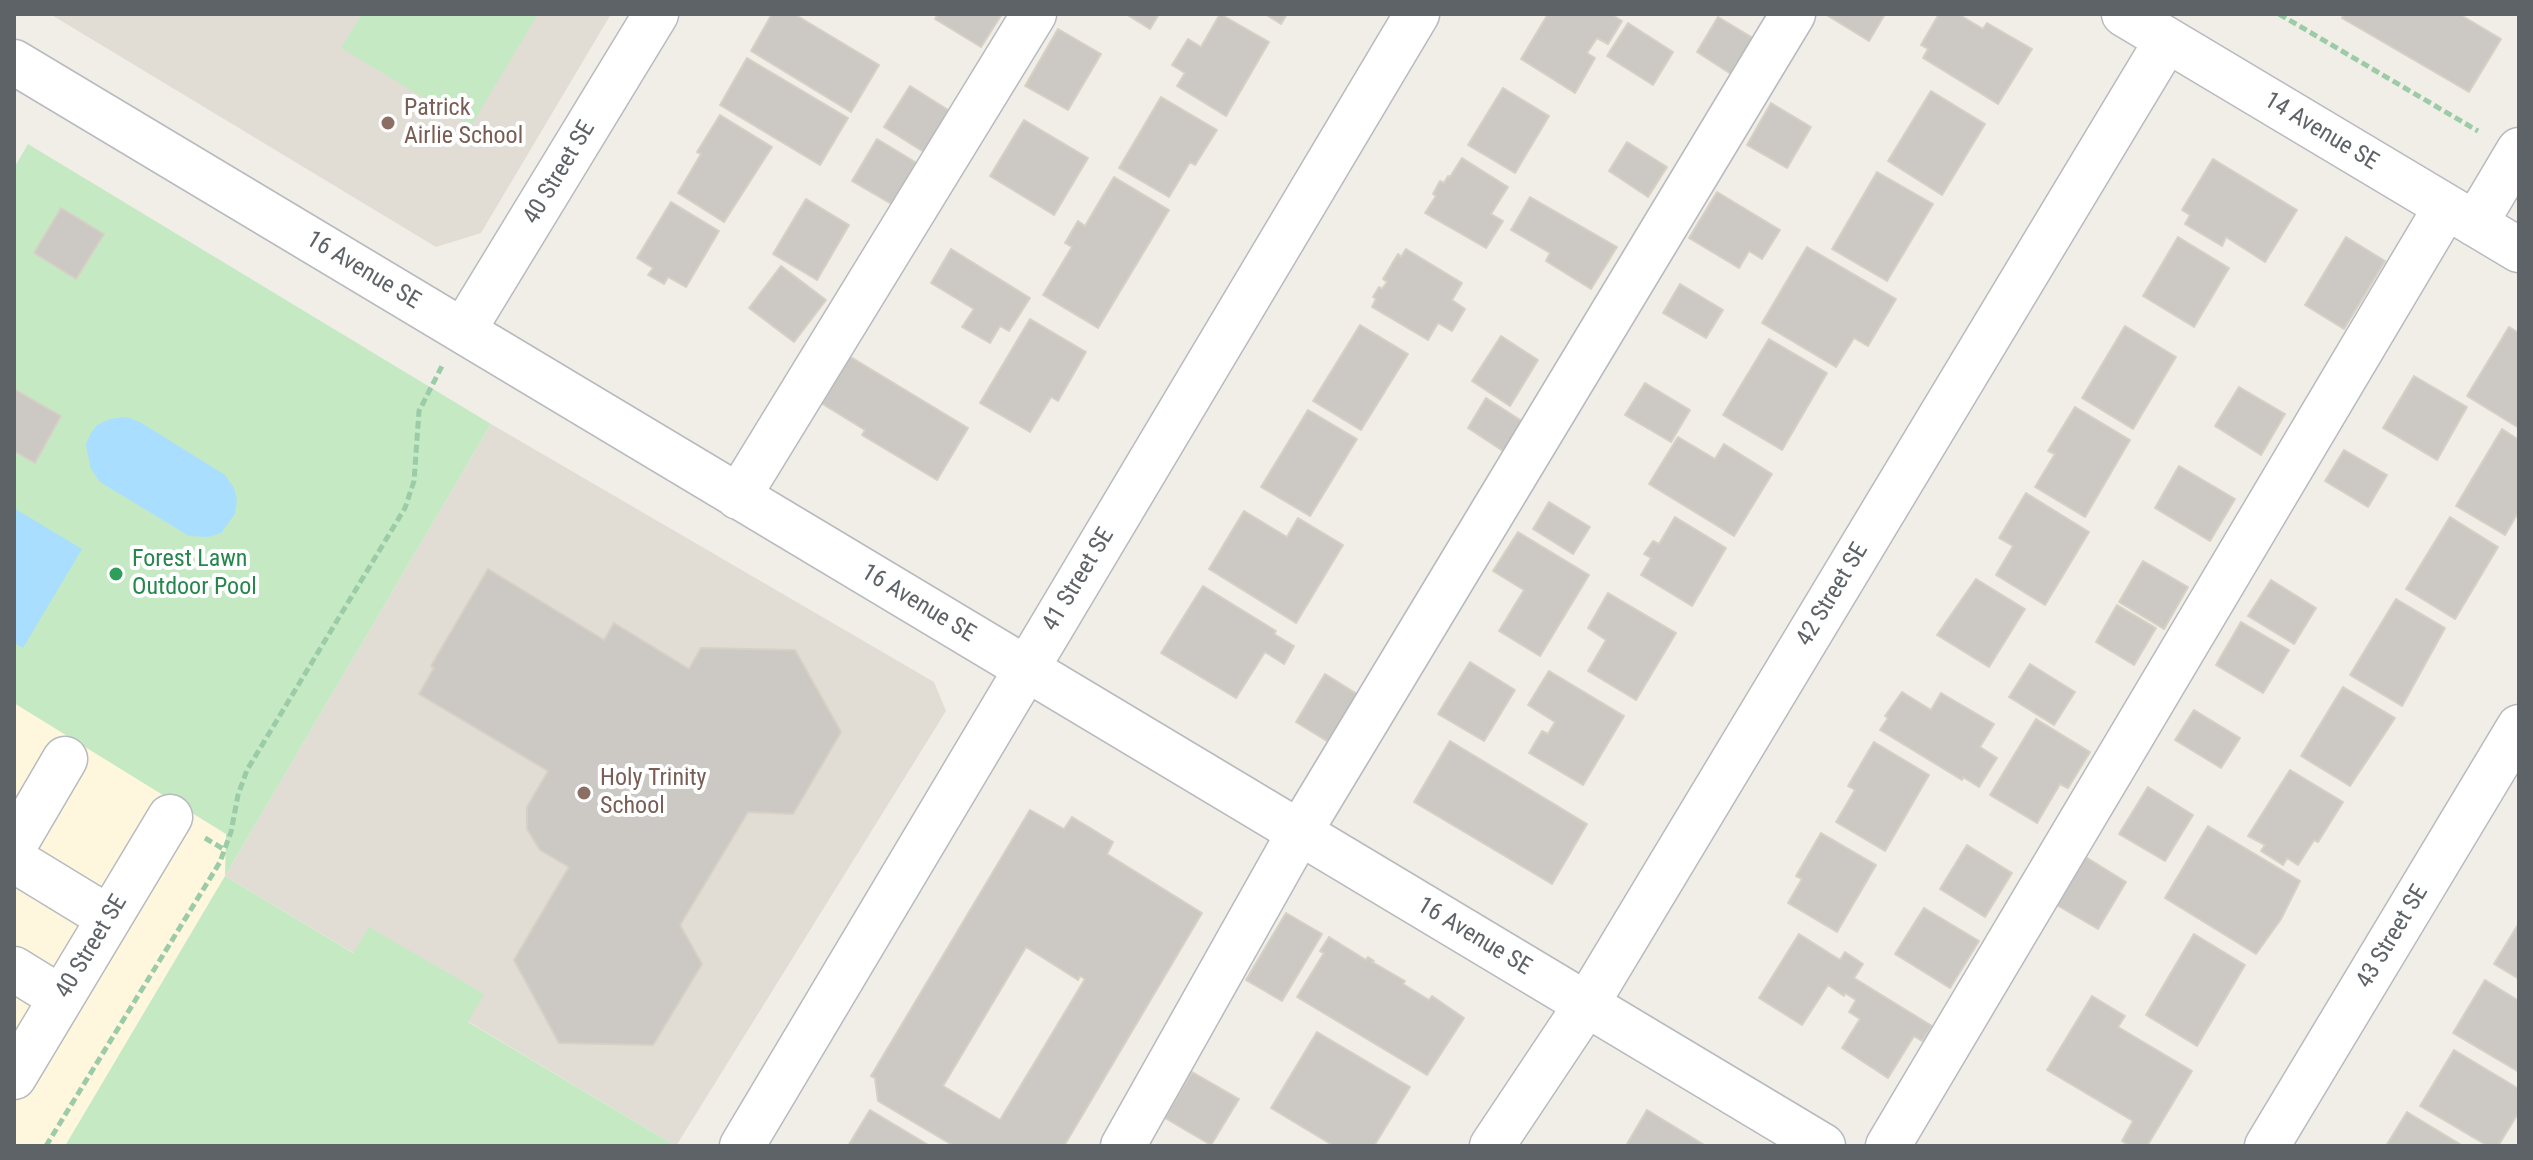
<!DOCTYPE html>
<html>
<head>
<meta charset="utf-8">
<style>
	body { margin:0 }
	#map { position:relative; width:2533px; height:1160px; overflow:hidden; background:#f1eee7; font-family:"Roboto Condensed",sans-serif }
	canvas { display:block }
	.frame { position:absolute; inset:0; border:16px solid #5e6368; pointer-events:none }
</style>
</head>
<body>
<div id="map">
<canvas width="2533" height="1160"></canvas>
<div class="frame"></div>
</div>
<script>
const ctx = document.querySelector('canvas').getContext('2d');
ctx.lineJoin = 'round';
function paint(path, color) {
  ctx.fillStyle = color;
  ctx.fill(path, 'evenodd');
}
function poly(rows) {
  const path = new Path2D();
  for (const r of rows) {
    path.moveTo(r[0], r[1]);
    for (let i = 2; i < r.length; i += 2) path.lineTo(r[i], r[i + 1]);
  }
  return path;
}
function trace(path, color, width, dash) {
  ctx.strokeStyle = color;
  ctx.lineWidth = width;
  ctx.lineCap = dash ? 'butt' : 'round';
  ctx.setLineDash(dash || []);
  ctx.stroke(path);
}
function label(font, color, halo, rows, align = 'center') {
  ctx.font = font + ' "Roboto Condensed",sans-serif';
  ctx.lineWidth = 8;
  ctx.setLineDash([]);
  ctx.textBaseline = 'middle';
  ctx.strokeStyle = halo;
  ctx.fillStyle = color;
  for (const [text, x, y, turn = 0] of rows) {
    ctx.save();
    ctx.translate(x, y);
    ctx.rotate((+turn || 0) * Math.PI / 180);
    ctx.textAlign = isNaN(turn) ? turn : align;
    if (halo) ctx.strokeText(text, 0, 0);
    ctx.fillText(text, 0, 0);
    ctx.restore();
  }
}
const commercial = poly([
	[14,703,226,834,225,876,65,1146,14,1146]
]);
const education = poly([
	[50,14,611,14,481,233,436,247],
	[491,424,934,682,946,711,676,1146,225,876]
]);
const green = poly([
	[362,14,538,14,471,126,341,48],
	[28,144,491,424,225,876,353,953,369,927,484,994,468,1022,676,1146,65,1146,225,876,226,834,14,703,14,168]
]);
const water = poly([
	[126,417,140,422,225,475,234,488,237,500,235,514,221,533,208,537,189,536,100,482,91,469,88,456,86,444,91,433,97,425,110,419],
	[14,508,82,549,23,648,14,643]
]);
const building = poly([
	[772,14,794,14,879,65,851,112,751,51,772,14],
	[938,14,1002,14,981,47,935,19,938,14],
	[1126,14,1159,14,1150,29,1126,14],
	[1220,14,1269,42,1226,116,1177,86,1185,73,1172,65,1188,39,1201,47,1220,14],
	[1265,14,1287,14,1281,24,1265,14],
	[1548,14,1611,14,1622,21,1608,44,1597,38,1587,53,1595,58,1575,93,1521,59,1548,14],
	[1825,14,1885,14,1869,41,1825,14],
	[1939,14,1958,14,1983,29,1987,23,2032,49,1998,104,1923,58,1928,49,1921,45,1939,14],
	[2344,14,2459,14,2501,39,2469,92,2342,18,2344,14],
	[1718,17,1753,38,1731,74,1697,52,1718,17],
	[1628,23,1673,52,1653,85,1607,56,1628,23],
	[1058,29,1101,54,1068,110,1025,86,1058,29],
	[747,58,848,118,820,165,720,105,747,58],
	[910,86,953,113,927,154,884,127,910,86],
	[1503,88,1549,116,1515,173,1468,145,1503,88],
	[1931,91,1985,124,1942,195,1888,161,1931,91],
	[1161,97,1217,130,1195,165,1190,162,1169,197,1119,168,1161,97],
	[1771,103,1811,127,1787,168,1747,145,1771,103],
	[720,115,772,147,724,222,678,193,701,154,697,152,720,115],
	[1024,120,1088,158,1054,215,990,176,1024,120],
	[877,139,920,165,895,206,852,181,877,139],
	[1627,142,1667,167,1648,197,1609,171,1627,142],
	[1462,158,1508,187,1491,214,1503,221,1486,248,1425,213,1436,196,1433,194,1440,181,1444,183,1448,176,1450,177,1462,158],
	[2213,159,2297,210,2265,262,2226,237,2222,246,2185,224,2190,215,2182,210,2213,159],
	[1877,172,1933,204,1887,281,1832,249,1877,172],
	[1114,177,1169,210,1098,328,1043,295,1072,247,1065,243,1078,221,1085,226,1114,177],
	[1717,192,1780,230,1762,259,1749,251,1739,268,1689,238,1717,192],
	[1530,197,1617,247,1591,289,1546,261,1550,253,1511,230,1530,197],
	[806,199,849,225,817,280,773,254,806,199],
	[671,202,719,231,686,287,668,277,664,284,648,275,653,268,637,258,671,202],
	[61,208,104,234,76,279,34,253,61,208],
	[2178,237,2229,268,2194,327,2143,296,2178,237],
	[2346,237,2385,261,2344,329,2305,305,2346,237],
	[1807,247,1896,299,1868,346,1854,338,1836,367,1762,323,1807,247],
	[951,249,1030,298,1009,331,1000,326,990,343,962,327,974,309,931,283,951,249],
	[1406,249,1462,283,1452,300,1465,309,1452,331,1438,323,1428,340,1372,307,1376,299,1373,297,1379,287,1382,289,1387,282,1383,279,1398,254,1401,257,1406,249],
	[781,266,826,300,794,342,749,308,781,266],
	[1680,284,1723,310,1706,338,1663,313,1680,284],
	[1030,319,1086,352,1058,401,1051,397,1030,432,980,403,1030,319],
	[1360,325,1408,354,1361,430,1313,401,1360,325],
	[2125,326,2176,357,2133,429,2082,398,2125,326],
	[2509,327,2519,333,2519,428,2467,396,2509,327],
	[1501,336,1538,360,1510,406,1472,381,1501,336],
	[1769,339,1827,373,1782,450,1723,415,1769,339],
	[844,353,968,428,937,480,862,435,865,430,816,400,844,353],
	[2414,376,2467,407,2437,460,2383,428,2414,376],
	[1645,383,1690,410,1671,442,1625,415,1645,383],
	[2239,387,2285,414,2261,455,2215,426,2239,387],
	[14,389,61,416,35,463,14,451,14,389],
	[1486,398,1528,425,1509,455,1468,428,1486,398],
	[2075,407,2130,440,2085,517,2035,487,2055,454,2048,451,2075,407],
	[1308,410,1357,439,1310,516,1261,487,1308,410],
	[2502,429,2519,440,2519,511,2505,535,2456,506,2502,429],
	[1678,437,1715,459,1724,444,1772,474,1734,536,1649,484,1678,437],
	[2344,450,2387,475,2368,507,2325,481,2344,450],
	[2179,466,2235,499,2210,541,2155,508,2179,466],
	[2026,493,2089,532,2045,605,1996,575,2013,546,1999,538,2026,493],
	[1549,502,1590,527,1573,554,1533,529,1549,502],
	[1244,511,1287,537,1298,518,1343,545,1296,623,1209,569,1244,511],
	[1675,517,1726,548,1692,606,1641,575,1651,558,1644,554,1653,541,1659,544,1675,517],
	[2450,517,2498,547,2455,619,2406,589,2450,517],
	[1518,532,1589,575,1540,656,1499,631,1524,590,1493,571,1518,532],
	[2143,561,2188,587,2164,629,2119,602,2143,561],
	[488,569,604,640,614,623,689,669,701,648,795,650,841,732,793,814,748,812,680,925,702,964,653,1045,559,1043,514,960,569,867,540,850,527,829,527,807,548,771,419,694,434,668,431,666,488,569],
	[1976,579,2025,609,1989,667,1937,635,1976,579],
	[2271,580,2316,608,2294,644,2248,616,2271,580],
	[1203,586,1276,631,1274,634,1294,646,1284,664,1265,652,1236,698,1161,653,1203,586],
	[1608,593,1676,633,1636,700,1588,671,1606,640,1588,628,1608,593],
	[2396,599,2445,628,2402,706,2350,675,2396,599],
	[2117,605,2156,628,2134,665,2096,642,2117,605],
	[2241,622,2289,650,2263,693,2216,665,2241,622],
	[1470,662,1515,690,1484,741,1438,714,1470,662],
	[2030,664,2075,692,2054,725,2009,697,2030,664],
	[1549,671,1624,716,1583,785,1529,753,1542,731,1548,734,1555,722,1528,705,1549,671],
	[1325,674,1365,699,1335,746,1296,722,1325,674],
	[2343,687,2395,718,2350,786,2301,756,2343,687],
	[1902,692,1931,710,1941,693,1994,724,1980,747,1997,758,1979,787,1963,777,1962,780,1880,730,1888,718,1885,716,1902,692],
	[2194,710,2240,738,2221,768,2175,740,2194,710],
	[2036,719,2090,752,2068,788,2060,784,2037,823,1990,795,2036,719],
	[1450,741,1587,824,1552,884,1414,802,1450,741],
	[1874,742,1929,775,1885,851,1836,822,1855,790,1848,786,1874,742],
	[2290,770,2343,802,2318,842,2314,840,2298,865,2287,858,2283,865,2261,851,2265,845,2248,836,2290,770],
	[2148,787,2193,815,2165,861,2119,834,2148,787],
	[1030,810,1064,829,1072,817,1113,842,1107,854,1202,913,1064,1146,954,1146,878,1101,875,1078,871,1076,1030,810],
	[1026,947,1078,980,1080,976,1085,979,1000,1120,943,1086,1026,947],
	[2208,826,2300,881,2281,919,2256,954,2165,898,2208,826],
	[1821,833,1876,865,1837,932,1788,903,1802,879,1796,876,1821,833],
	[1967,845,2012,873,1985,917,1940,889,1967,845],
	[2084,856,2126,882,2098,929,2055,904,2084,856],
	[1924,908,1979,941,1950,988,1895,954,1924,908],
	[1286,913,1322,934,1282,1001,1246,980,1286,913],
	[2519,923,2519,979,2494,964,2519,923],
	[1799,934,1840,960,1845,952,1863,964,1854,978,1932,1026,1922,1041,1914,1036,1888,1078,1842,1048,1860,1019,1849,1012,1856,1000,1845,993,1844,996,1828,985,1802,1025,1759,998,1799,934],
	[2194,934,2245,965,2197,1046,2146,1015,2194,934],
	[1329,937,1366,960,1368,957,1374,961,1372,962,1405,981,1403,984,1429,1000,1432,996,1464,1018,1427,1075,1297,997,1324,953,1320,951,1329,937],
	[2485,980,2519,1001,2519,1072,2453,1033,2485,980],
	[2092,996,2125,1016,2118,1027,2192,1071,2147,1146,2130,1146,2122,1141,2133,1121,2047,1070,2092,996],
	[1317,1032,1410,1087,1374,1146,1334,1146,1271,1108,1317,1032],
	[2454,1050,2519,1089,2519,1112,2498,1146,2488,1146,2420,1106,2454,1050],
	[1192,1072,1239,1099,1211,1145,1165,1118,1192,1072],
	[870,1110,930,1146,848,1146,870,1110],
	[1647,1110,1706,1146,1629,1146,1627,1144,1647,1110],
	[2407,1112,2463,1146,2386,1146,2407,1112]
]);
const path = poly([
	[2279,14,2478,131],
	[205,838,225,850],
	[46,1146,220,862,231,832,238,795,247,770,405,508,414,481,419,411,442,366]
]);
const minor = poly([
	[2124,14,2519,250],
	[14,62,1823,1146],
	[2475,224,2519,150],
	[463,331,656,14],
	[738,497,1034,14],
	[14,846,65,759],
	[14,860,109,918],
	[14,969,61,998],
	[14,1077,170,817],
	[742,1146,1417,14],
	[1123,1146,1299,833,1793,14],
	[1492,1146,1586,1005,2167,40],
	[1888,1146,2446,207],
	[2267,1146,2519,727]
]);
const markers = [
	[388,123,8,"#8d6e63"],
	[116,574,8,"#2e9e5b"],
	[584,793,8,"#8d6e63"]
];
const educationNames = [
	["Patrick",404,109],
	["Airlie School",404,137],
	["Holy Trinity",600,779],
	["School",600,807]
];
const streetNames = [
	["14 Avenue SE",2321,132,31],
	["40 Street SE",560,173,-59],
	["16 Avenue SE",363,271,31],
	["41 Street SE",1079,580,-59],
	["42 Street SE",1833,595,-59],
	["16 Avenue SE",918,604,31],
	["16 Avenue SE",1474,937,31],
	["43 Street SE",2393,937,-59],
	["40 Street SE",92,947,-59]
];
const leisureNames = [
	["Forest Lawn",132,560],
	["Outdoor Pool",132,588]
];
paint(commercial, '#fff6de');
paint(education, '#e1ddd5');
paint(green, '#c5eac3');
paint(water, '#a9deff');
paint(building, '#ccc9c4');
trace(building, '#d6d0c5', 2);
trace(minor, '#b7babe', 47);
trace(path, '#9bcba7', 5, [8, 4]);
trace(minor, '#fff', 44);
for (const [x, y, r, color] of markers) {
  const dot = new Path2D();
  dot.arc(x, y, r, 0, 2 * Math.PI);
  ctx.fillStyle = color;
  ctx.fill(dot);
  trace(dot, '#fff', 3);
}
label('24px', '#785e54', '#fff', educationNames, 'left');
label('24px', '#5e6368', '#fff', streetNames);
label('24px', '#27864d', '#fff', leisureNames, 'left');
</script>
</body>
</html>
